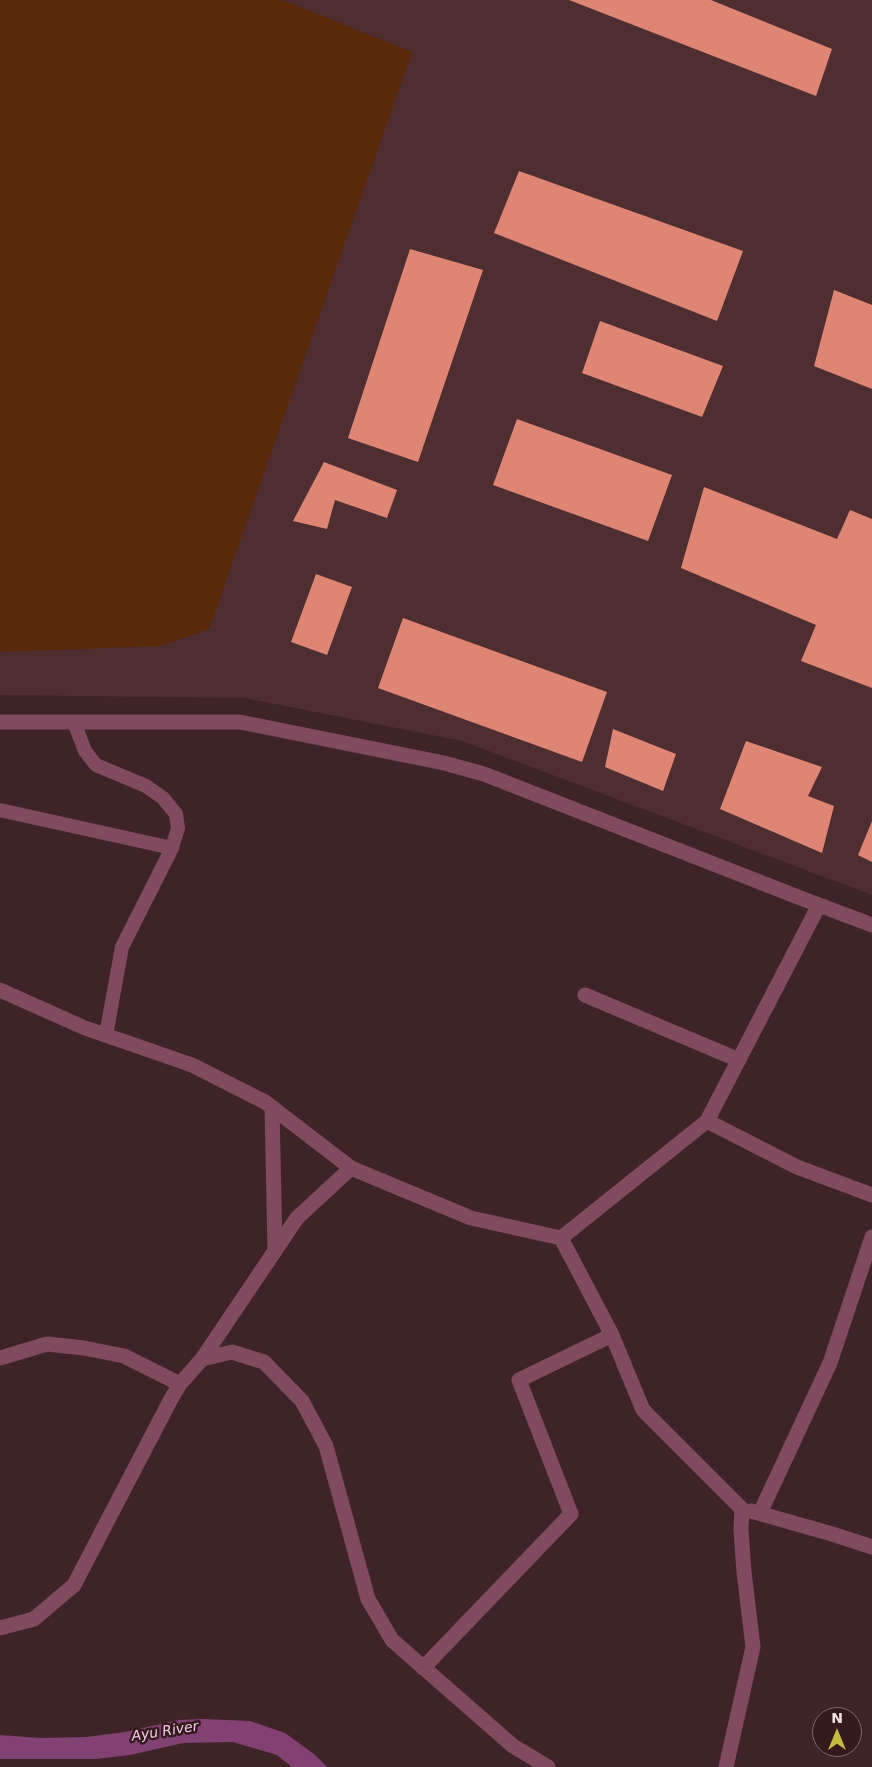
<!DOCTYPE html>
<html>
<head>
<meta charset="utf-8">
<style>
	body { margin:0 }
	#map { position:relative; width:872px; height:1767px; overflow:hidden; background:#3f2427; font-family:"DejaVu Sans",sans-serif }
	canvas { display:block }
	.north { position:absolute; left:812px; top:1707px; width:50px; height:50px; box-sizing:border-box; background:#341a1d; border:1px solid #80696b; border-radius:50%; rotate:0deg; font-size:14px; font-weight:700; line-height:20px; text-align:center; color:#f2e0e1 }
	.north::after { content:''; display:block; margin:auto; width:18px; height:22px; background:#c5bc3d; clip-path:polygon(50% 0,100% 100%,50% 72%,0 100%) }
</style>
</head>
<body>
<div id="map">
<canvas width="872" height="1767"></canvas>
<div class="north">N</div>
</div>
<script>
const ctx = document.querySelector('canvas').getContext('2d');
ctx.lineJoin = 'round';
function paint(path, color) {
  ctx.fillStyle = color;
  ctx.fill(path, 'evenodd');
}
function poly(rows) {
  const path = new Path2D();
  for (const r of rows) {
    path.moveTo(r[0], r[1]);
    for (let i = 2; i < r.length; i += 2) path.lineTo(r[i], r[i + 1]);
  }
  return path;
}
function trace(path, color, width, dash) {
  ctx.strokeStyle = color;
  ctx.lineWidth = width;
  ctx.lineCap = dash ? 'butt' : 'round';
  ctx.setLineDash(dash || []);
  ctx.stroke(path);
}
function label(font, color, halo, rows, align = 'center') {
  ctx.font = font + ' "DejaVu Sans",sans-serif';
  ctx.lineWidth = 5;
  ctx.setLineDash([]);
  ctx.textBaseline = 'middle';
  ctx.strokeStyle = halo;
  ctx.fillStyle = color;
  for (const [text, x, y, turn = 0] of rows) {
    ctx.save();
    ctx.translate(x, y);
    ctx.rotate((+turn || 0) * Math.PI / 180);
    ctx.textAlign = isNaN(turn) ? turn : align;
    if (halo) ctx.strokeText(text, 0, 0);
    ctx.fillText(text, 0, 0);
    ctx.restore();
  }
}
const built = poly([
	[0,0,872,0,872,895,462,741,245,698,0,695]
]);
const green = poly([
	[0,0,283,0,412,52,209,629,160,646,0,652]
]);
const water = poly([
	[204,1719,250,1721,285,1733,314,1754,327,1767,292,1767,277,1755,233,1742,183,1743,130,1755,96,1759,0,1759,0,1735,40,1738,86,1737,125,1732,179,1720]
]);
const building = poly([
	[569,0,711,0,832,49,816,96],
	[519,171,743,251,717,321,494,233],
	[410,249,483,270,418,462,348,438],
	[834,290,872,305,872,389,814,366],
	[600,321,723,366,702,417,582,373],
	[517,419,672,475,648,541,493,485],
	[324,462,397,490,387,518,335,500,327,529,293,521],
	[704,487,837,539,850,510,872,519,872,688,801,661,816,625,681,568],
	[316,574,352,587,327,655,291,642],
	[403,618,607,692,582,762,378,688],
	[613,729,676,754,663,791,605,767],
	[746,741,822,767,808,796,834,806,822,853,720,809],
	[872,821,872,862,858,855]
]);
const service = poly([
	[74,722,85,751,96,765,146,786,163,798,176,814,178,828,172,848],
	[0,810,172,848,122,947,106,1035]
]);
const minor = poly([
	[0,722,240,722,444,763,484,774,803,899,872,925],
	[0,990,85,1028,192,1065,265,1102,351,1168],
	[585,995,739,1060],
	[272,1107,275,1251],
	[707,1121,797,1167,872,1195],
	[0,1358,47,1344,84,1348,124,1356,180,1384],
	[202,1359,297,1218,351,1168,471,1218,561,1238],
	[751,1511,832,1534,872,1547],
	[760,1513,830,1363,872,1237],
	[0,1628,34,1619,74,1585,171,1399,180,1384,202,1359,232,1352,264,1362,302,1401,326,1446,368,1599,392,1640,513,1746,548,1767],
	[423,1668,571,1514,519,1380,612,1335],
	[726,1767,753,1647,744,1572,741,1530,742,1509,643,1410,612,1335,561,1238,707,1121,819,905]
]);
const waterNames = [
	["Ayu River",165,1732,-9]
];
paint(built, '#4f2e31');
paint(green, '#592909');
paint(water, '#834073');
paint(building, '#de8573');
trace(service, '#804a5f', 14);
trace(minor, '#804a5f', 15);
label('italic 14px', '#f4cce8', '#341a1d', waterNames);
</script>
</body>
</html>
